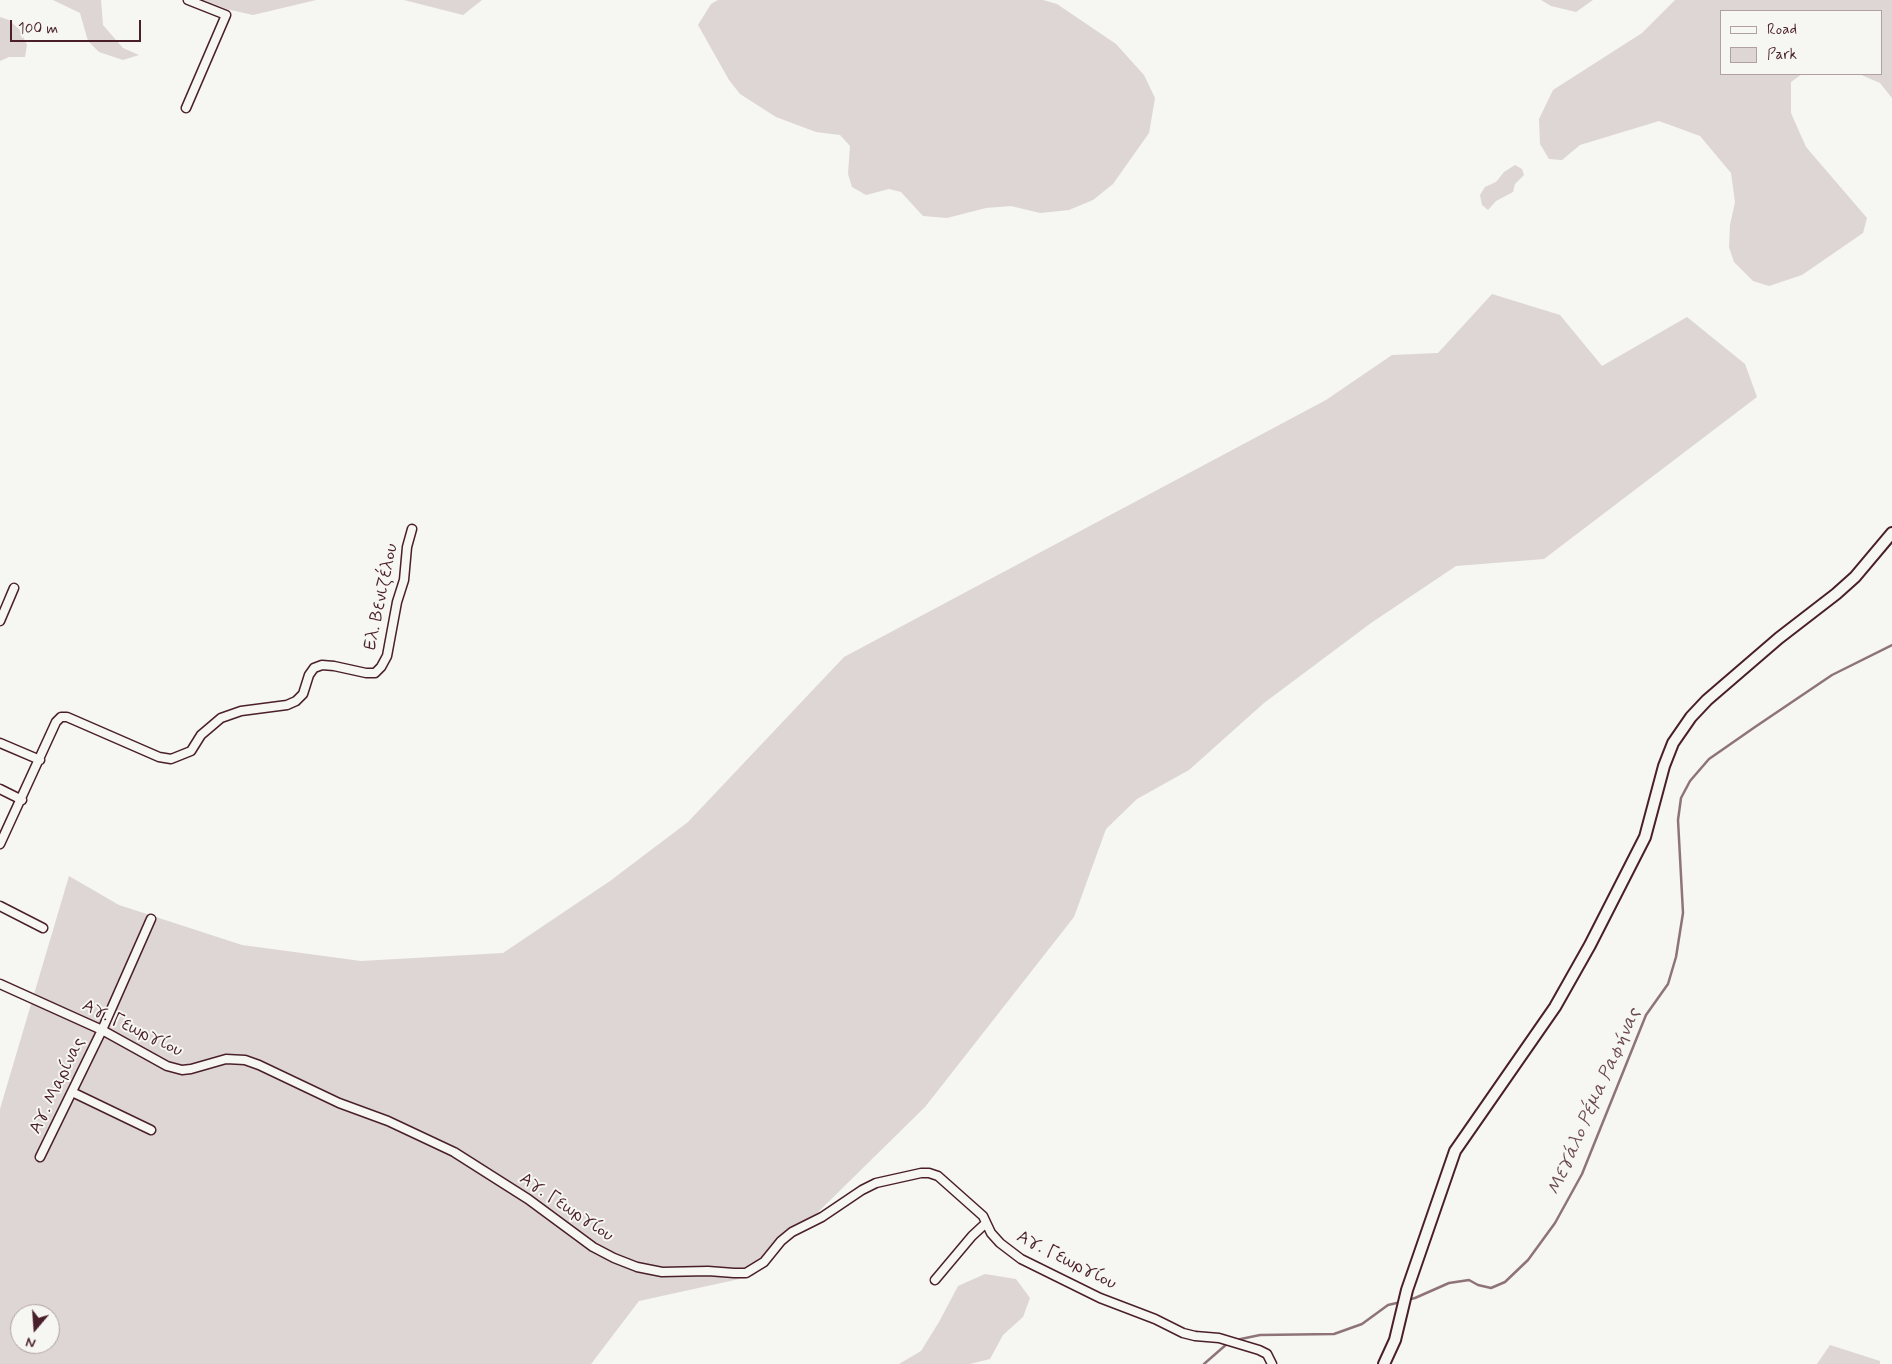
<!DOCTYPE html>
<html>
<head>
<meta charset="utf-8">
<style>
	body { margin:0 }
	#map { position:relative; width:1892px; height:1364px; overflow:hidden; background:#f6f6f2; font-family:Mynerve,sans-serif }
	canvas { display:block }
	.legend { position:absolute; left:1720px; top:10px; width:162px; height:65px; box-sizing:border-box; background:#f6f6f2; border:1px solid #b1a0a2; margin:0; padding:6px 9px; list-style:none; font-size:15px; color:#4a1f2b }
	.legend li { display:flex; align-items:center; gap:10px; height:25px }
	.legend b { width:25px; border:1px solid #b1a0a2 }
	.north { position:absolute; left:10px; top:1304px; width:50px; height:50px; box-sizing:border-box; background:#f6f6f2; border:1px solid #b1a0a2; border-radius:50%; rotate:198deg; font-size:14px; font-weight:700; line-height:20px; text-align:center; color:#4a1f2b }
	.north::after { content:''; display:block; margin:auto; width:18px; height:22px; background:#4a1f2b; clip-path:polygon(50% 0,100% 100%,50% 72%,0 100%) }
	.scale { position:absolute; left:10px; top:20px; width:131px; height:22px; box-sizing:border-box; border:2px solid #4a1f2b; border-top:0; padding-left:6px; font-size:15px; line-height:18px; white-space:nowrap; color:#4a1f2b; -webkit-text-stroke:4px #f6f6f2; paint-order:stroke }
</style>
</head>
<body>
<div id="map">
<canvas width="1892" height="1364"></canvas>
<ul class="legend">
<li><b style="height:6px;background:#f6f6f2"></b>Road</li>
<li><b style="height:14px;background:#ddd6d5"></b>Park</li>
</ul>
<div class="north">N</div>
<div class="scale">100 m</div>
</div>
<script>
const ctx = document.querySelector('canvas').getContext('2d');
ctx.lineJoin = 'round';
function paint(path, color) {
  ctx.fillStyle = color;
  ctx.fill(path, 'evenodd');
}
function poly(rows) {
  const path = new Path2D();
  for (const r of rows) {
    path.moveTo(r[0], r[1]);
    for (let i = 2; i < r.length; i += 2) path.lineTo(r[i], r[i + 1]);
  }
  return path;
}
function trace(path, color, width, dash) {
  ctx.strokeStyle = color;
  ctx.lineWidth = width;
  ctx.lineCap = dash ? 'butt' : 'round';
  ctx.setLineDash(dash || []);
  ctx.stroke(path);
}
function label(font, color, halo, rows, align = 'center') {
  ctx.font = font + ' Mynerve,sans-serif';
  ctx.lineWidth = 4;
  ctx.setLineDash([]);
  ctx.textBaseline = 'middle';
  ctx.strokeStyle = halo;
  ctx.fillStyle = color;
  for (const [text, x, y, turn = 0] of rows) {
    ctx.save();
    ctx.translate(x, y);
    ctx.rotate((+turn || 0) * Math.PI / 180);
    ctx.textAlign = isNaN(turn) ? turn : align;
    if (halo) ctx.strokeText(text, 0, 0);
    ctx.fillText(text, 0, 0);
    ctx.restore();
  }
}
const green = poly([
	[53,0,101,0,103,25,123,48,139,55,123,60,99,52,88,41,80,13],
	[204,0,316,0,253,15,226,9],
	[404,0,482,0,463,15],
	[718,0,1043,0,1057,4,1116,44,1144,75,1155,98,1149,133,1113,184,1093,200,1069,210,1040,213,1011,206,986,208,947,218,923,216,901,192,889,189,866,195,852,187,848,174,850,146,840,135,816,132,776,117,740,94,729,80,698,25,711,4],
	[1541,0,1593,0,1576,12,1551,6],
	[1675,0,1892,0,1892,98,1880,83,1859,74,1881,74,1881,11,1721,11,1721,74,1802,74,1791,82,1791,113,1806,147,1867,218,1863,233,1802,275,1769,286,1753,281,1734,262,1729,247,1730,225,1735,202,1731,173,1700,136,1659,121,1580,145,1562,160,1549,159,1540,144,1539,119,1553,90,1642,33],
	[0,17,9,20,20,30,27,45,25,57,9,57,0,61],
	[1515,165,1522,169,1524,175,1515,184,1513,192,1496,201,1488,210,1482,205,1480,195,1485,187,1496,182,1504,172],
	[1492,294,1560,315,1602,366,1687,317,1745,364,1757,397,1544,559,1456,566,1371,623,1264,703,1189,770,1137,799,1106,829,1074,917,925,1107,753,1276,639,1301,591,1364,0,1364,0,1109,69,876,119,905,242,945,361,961,503,953,610,881,688,822,844,657,1326,400,1392,355,1438,353],
	[20,1314,50,1314,50,1344,20,1344],
	[985,1274,1016,1279,1030,1298,1023,1317,1003,1335,990,1359,970,1364,899,1364,921,1351,939,1322,958,1286],
	[1830,1345,1880,1361,1880,1364,1817,1364]
]);
const stream = poly([
	[1407,1300,1415,1298,1449,1283,1469,1280,1478,1285,1491,1288,1505,1282,1528,1260,1555,1223,1582,1174,1646,1015,1668,984,1676,957,1683,913,1678,820,1681,798,1690,781,1709,759,1755,727,1832,675,1892,645],
	[1236,1340,1260,1335,1334,1334,1362,1324,1388,1305,1401,1302],
	[1204,1364,1228,1343]
]);
const minor = poly([
	[186,108,226,15,188,0],
	[0,621,14,588],
	[0,743,40,760],
	[0,789,22,800],
	[0,844,56,722,61,717,67,717,74,720,159,757,171,759,191,751,201,735,221,718,241,711,287,705,296,701,303,694,309,675,314,668,322,665,334,666,366,673,375,673,381,667,387,656,397,602,404,580,407,547,412,529],
	[0,906,43,928],
	[0,984,102,1030,167,1066,182,1070,191,1069,226,1059,245,1060,259,1065,339,1103,388,1121,454,1152,528,1199,593,1247,614,1258,637,1267,662,1272,708,1271,734,1273,746,1273,764,1262,781,1241,792,1232,822,1217,862,1190,876,1183,921,1173,929,1173,938,1176,983,1216,991,1233,1000,1243,1021,1259,1100,1298,1155,1319,1183,1333,1195,1336,1219,1338,1259,1350,1267,1354,1272,1364],
	[72,1092,151,1130],
	[40,1157,102,1030,151,919],
	[935,1280,972,1236,986,1223]
]);
const tertiary = poly([
	[1384,1364,1395,1340,1407,1290,1455,1151,1555,1007,1590,945,1645,837,1664,766,1673,743,1691,717,1707,700,1779,638,1836,594,1855,577,1892,533]
]);
const streetNames = [
	["Ελ. Βενιζέλου",382,597,-78],
	["Αγ. Γεωργίου",132,1029,26],
	["Αγ. Μαρίνας",58,1086,-64],
	["Αγ. Γεωργίου",566,1208,34],
	["Αγ. Γεωργίου",1066,1261,27]
];
const waterNames = [
	["Μεγάλο Ρέμα Ραφήνας",1595,1102,-66]
];
paint(green, '#ddd6d5');
trace(stream, '#8e747a', 2.5);
trace(minor, '#4a1f2b', 11);
trace(tertiary, '#4a1f2b', 14);
trace(minor, '#f6f6f2', 8);
trace(tertiary, '#f6f6f2', 10);
label('18px', '#4a1f2b', '#f6f6f2', streetNames);
label('italic 19px', '#6c4a52', '#f6f6f2', waterNames);
</script>
</body>
</html>
